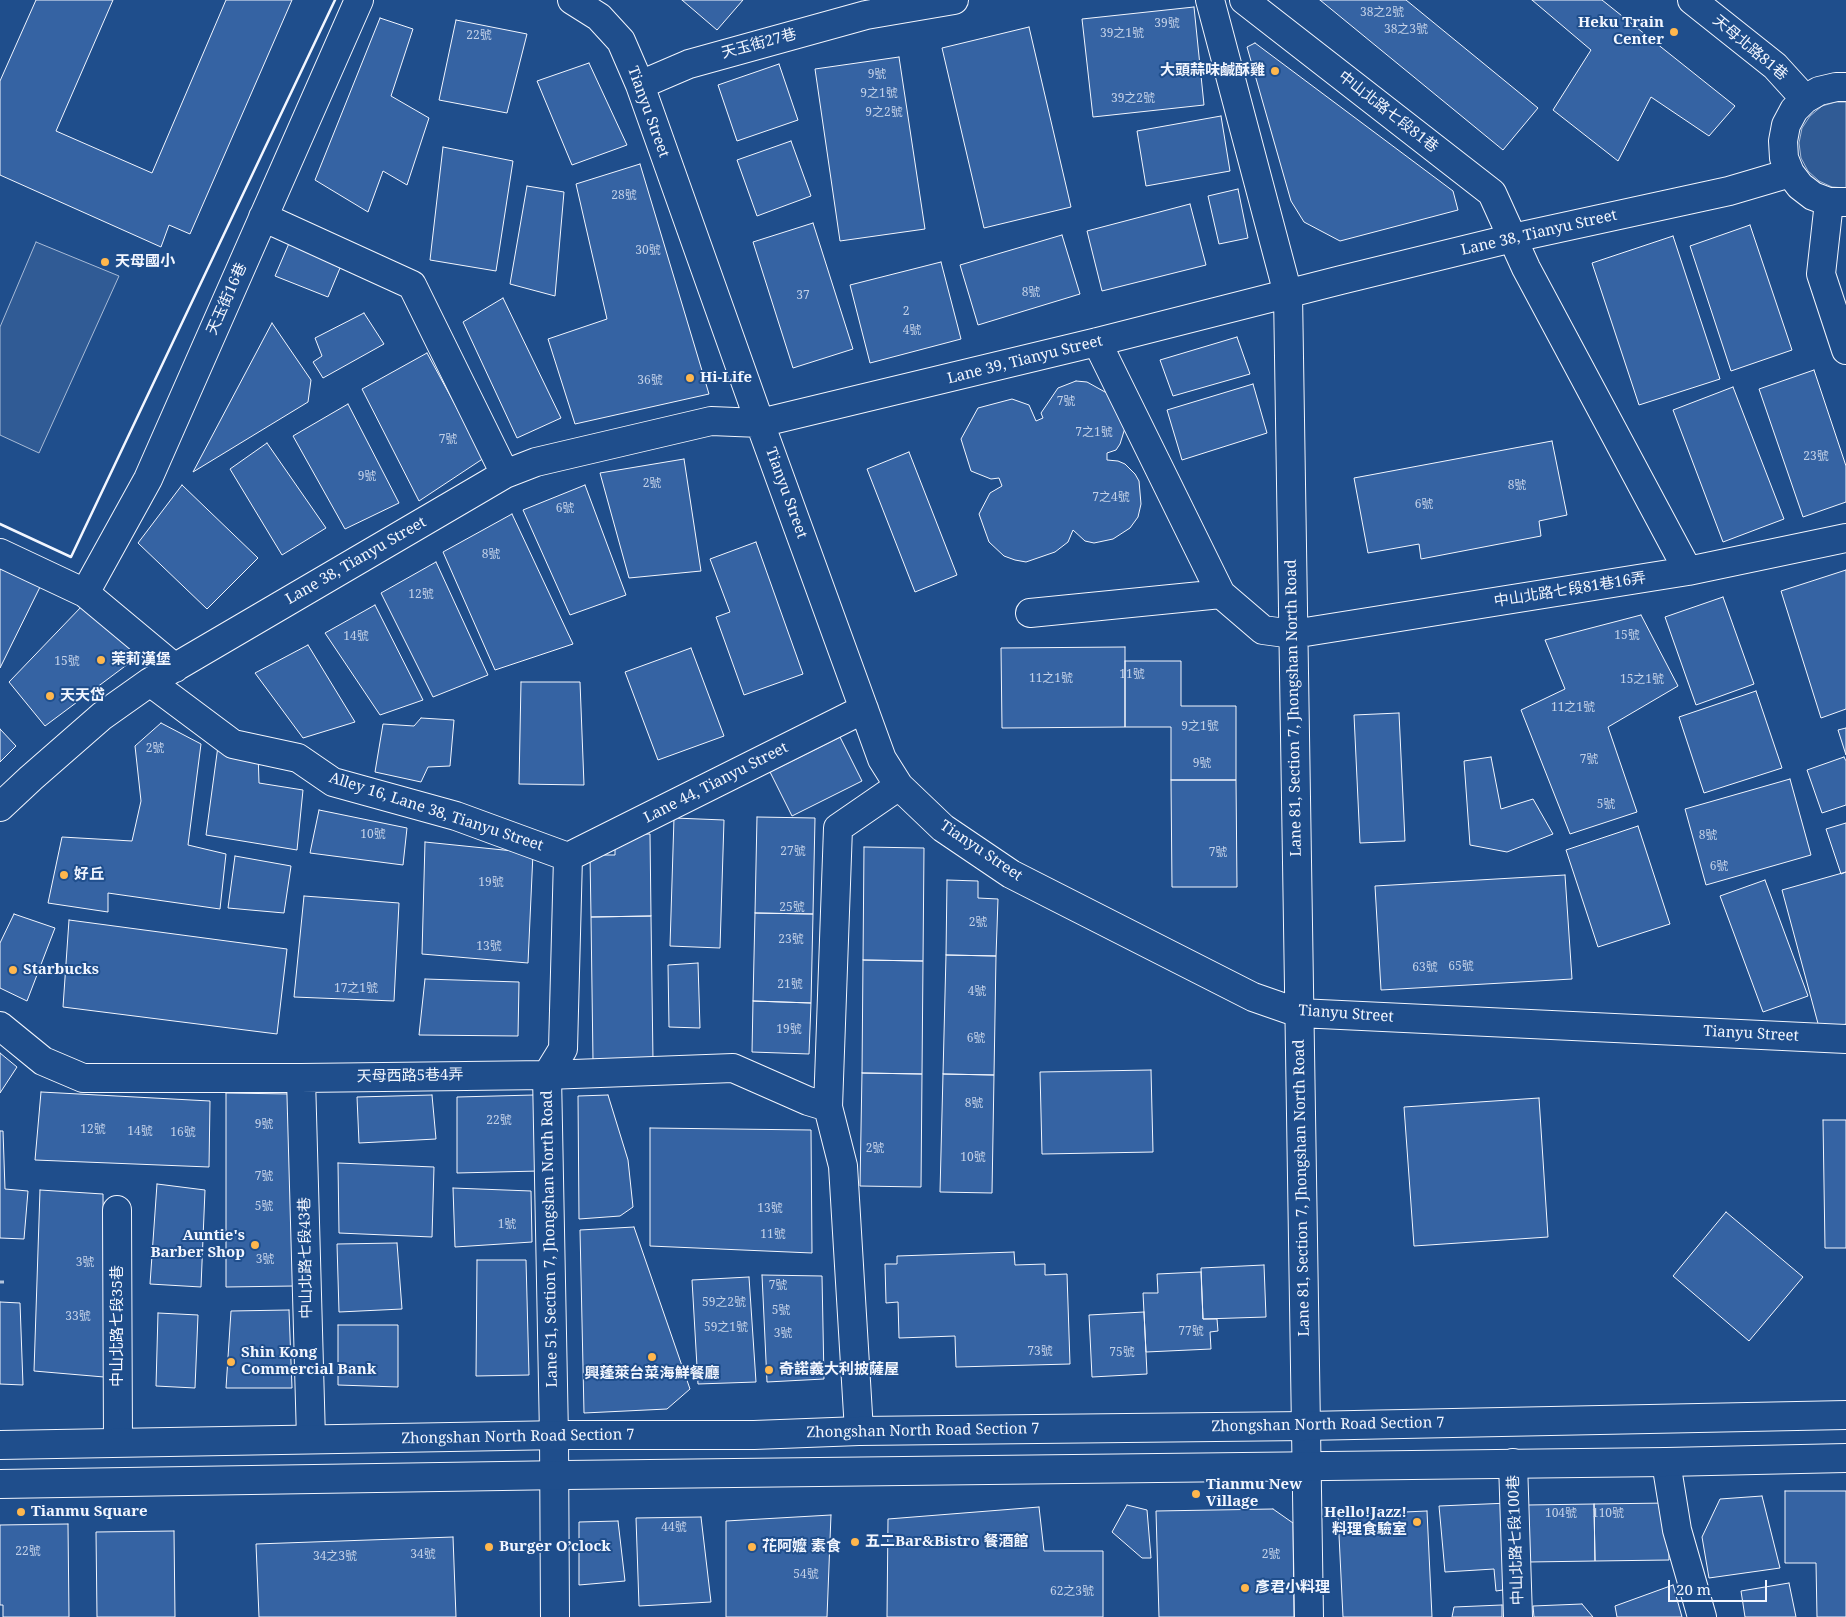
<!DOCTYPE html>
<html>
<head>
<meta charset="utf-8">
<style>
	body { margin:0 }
	#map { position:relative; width:1846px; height:1617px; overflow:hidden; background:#1f4e8c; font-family:"Noto Serif",serif }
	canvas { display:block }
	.scale { position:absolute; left:1668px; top:1580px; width:99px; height:22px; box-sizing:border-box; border:2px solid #f2f6ff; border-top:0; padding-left:6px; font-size:15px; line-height:18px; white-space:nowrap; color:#f2f6ff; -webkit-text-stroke:4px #1f4e8c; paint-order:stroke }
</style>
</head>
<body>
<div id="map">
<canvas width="1846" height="1617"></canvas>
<div class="scale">20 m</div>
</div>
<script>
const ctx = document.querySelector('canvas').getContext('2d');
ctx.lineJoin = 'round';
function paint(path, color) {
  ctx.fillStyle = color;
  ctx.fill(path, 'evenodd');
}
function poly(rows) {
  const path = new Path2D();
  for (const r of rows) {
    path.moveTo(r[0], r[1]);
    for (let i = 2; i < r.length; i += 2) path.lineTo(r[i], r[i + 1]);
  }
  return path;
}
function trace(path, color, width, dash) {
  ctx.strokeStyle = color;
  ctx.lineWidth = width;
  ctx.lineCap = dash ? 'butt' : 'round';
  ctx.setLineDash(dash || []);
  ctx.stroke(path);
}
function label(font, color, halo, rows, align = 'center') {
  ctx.font = font + ' "Noto Serif","Noto Sans TC",serif';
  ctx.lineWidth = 4;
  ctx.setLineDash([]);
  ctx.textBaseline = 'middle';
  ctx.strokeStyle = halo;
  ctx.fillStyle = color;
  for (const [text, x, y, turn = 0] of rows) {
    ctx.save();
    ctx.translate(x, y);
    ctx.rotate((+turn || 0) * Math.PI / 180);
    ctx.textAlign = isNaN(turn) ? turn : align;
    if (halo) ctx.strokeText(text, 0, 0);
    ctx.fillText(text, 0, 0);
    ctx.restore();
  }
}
const built = poly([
	[1836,102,1846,102,1846,188,1832,187,1819,181,1808,171,1801,158,1799,143,1802,128,1810,116,1822,106,1836,102],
	[36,242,119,276,39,453,0,435,0,327,36,242]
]);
const building = poly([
	[36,0,113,0,56,131,152,173,226,0,292,0,190,234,169,225,161,247,0,175,0,81,36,0],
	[682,0,743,0,717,30,682,0],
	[1320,0,1406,0,1538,108,1503,150,1320,0],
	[1532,0,1602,0,1735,106,1709,136,1651,97,1618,161,1553,110,1591,50,1532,0],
	[1194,7,1204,105,1093,117,1082,19,1194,7],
	[380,18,413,29,391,96,429,118,407,185,383,171,368,212,315,180,380,18],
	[456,20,527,34,507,113,439,100,456,20],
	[1029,27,1071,207,984,228,942,48,1029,27],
	[1255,43,1453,191,1458,210,1340,241,1304,222,1291,201,1247,47,1255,43],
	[899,57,925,229,840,241,815,69,899,57],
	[589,63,627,145,572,165,537,81,589,63],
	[779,64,798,120,737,141,718,85,779,64],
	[1221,116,1230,171,1146,186,1137,131,1221,116],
	[791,141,811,196,757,216,737,160,791,141],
	[443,147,513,161,496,271,430,260,443,147],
	[640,164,709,394,575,424,548,339,607,319,576,184,640,164],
	[527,186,564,192,555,296,510,284,527,186],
	[1238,189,1248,238,1219,244,1208,196,1238,189],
	[1190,204,1206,265,1102,291,1087,231,1190,204],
	[813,223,853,349,793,368,753,242,813,223],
	[1750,225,1792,350,1731,371,1690,246,1750,225],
	[293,234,345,256,328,297,275,276,293,234],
	[1062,235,1080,294,978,325,960,265,1062,235],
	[1673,236,1720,379,1639,405,1592,263,1673,236],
	[941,262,961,339,870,363,850,285,941,262],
	[503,298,561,418,517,438,463,322,503,298],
	[364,313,384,344,323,378,313,362,322,356,315,338,364,313],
	[272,323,311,380,308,402,193,472,272,323],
	[1237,337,1250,374,1173,396,1160,360,1237,337],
	[427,353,484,458,419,501,362,389,427,353],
	[1814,370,1846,466,1846,502,1803,517,1759,389,1814,370],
	[1076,381,1087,382,1114,397,1125,428,1120,444,1116,450,1107,453,1107,460,1118,461,1125,464,1135,474,1139,481,1141,504,1138,517,1130,528,1113,539,1094,543,1085,541,1073,530,1068,542,1055,552,1026,562,1015,560,1004,556,989,542,979,514,990,493,1002,486,999,478,991,479,971,471,961,439,978,408,1012,399,1029,405,1036,421,1043,418,1041,413,1058,388,1076,381],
	[1253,384,1267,433,1182,460,1167,410,1253,384],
	[1733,387,1784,519,1723,542,1673,410,1733,387],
	[348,404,399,503,345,529,293,436,348,404],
	[1552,441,1567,515,1539,521,1541,536,1421,559,1419,544,1368,553,1354,478,1552,441],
	[267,443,326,528,282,555,230,469,267,443],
	[909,452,957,575,915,592,867,469,909,452],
	[684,459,701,571,629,578,600,473,684,459],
	[182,485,258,558,207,609,138,543,182,485],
	[585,485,626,595,570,615,523,510,585,485],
	[512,514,573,644,495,670,443,552,512,514],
	[756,542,803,674,744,695,716,617,730,612,710,559,756,542],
	[436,562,488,675,433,697,381,593,436,562],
	[0,569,42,583,0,668,0,569],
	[1846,570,1846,709,1821,718,1781,591,1846,570],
	[1723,597,1754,684,1696,705,1665,617,1723,597],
	[83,605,140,655,45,726,9,682,83,605],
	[375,605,423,700,380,715,325,633,375,605],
	[1641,615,1678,686,1608,727,1637,812,1570,834,1521,710,1565,689,1545,640,1641,615],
	[308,645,355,722,303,738,255,673,308,645],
	[1125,647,1125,727,1002,728,1001,648,1125,647],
	[691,648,724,736,658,760,625,672,691,648],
	[1125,661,1181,661,1181,706,1236,706,1236,780,1171,780,1171,727,1125,727,1125,661],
	[521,682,580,682,584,785,519,784,521,682],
	[1756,691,1782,768,1704,793,1679,717,1756,691],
	[1399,713,1405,841,1360,843,1354,715,1399,713],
	[421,718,454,720,450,766,428,767,421,782,375,772,383,724,414,726,421,718],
	[161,723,201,744,188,845,226,854,220,909,108,893,108,912,48,903,62,837,132,841,141,801,135,746,161,723],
	[1846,728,1846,755,1838,730,1846,728],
	[0,729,16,746,0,762,0,729],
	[840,737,862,781,792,816,770,772,840,737],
	[218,746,258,751,259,783,303,790,297,850,206,835,218,746],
	[1491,757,1501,809,1533,799,1553,834,1507,852,1470,845,1464,761,1491,757],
	[1844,757,1846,761,1846,805,1822,813,1807,770,1844,757],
	[1790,779,1811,855,1706,885,1685,809,1790,779],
	[1171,780,1236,780,1237,887,1172,887,1171,780],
	[319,810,407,828,403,865,310,853,319,810],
	[757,817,815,818,813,914,755,913,757,817],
	[674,818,724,820,720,948,670,946,674,818],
	[1846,823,1846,872,1841,874,1826,829,1846,823],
	[1638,826,1670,924,1598,947,1566,850,1638,826],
	[626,834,650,834,651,916,591,917,590,855,615,855,615,844,625,844,626,834],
	[425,842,533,853,528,963,422,954,425,842],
	[864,847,924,848,923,961,863,960,864,847],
	[235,856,291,866,284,913,228,908,235,856],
	[1846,872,1846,1024,1820,1031,1782,890,1846,872],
	[1565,875,1572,979,1381,990,1375,886,1565,875],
	[947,880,978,881,978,898,998,899,996,956,946,955,947,880],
	[1765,880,1808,996,1763,1012,1720,896,1765,880],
	[304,896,399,903,394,1001,294,997,304,896],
	[755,913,813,914,811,1003,753,1001,755,913],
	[14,914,55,928,27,1001,0,988,0,943,14,914],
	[651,916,653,1061,593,1061,591,917,651,916],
	[69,920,287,949,277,1034,63,1007,69,920],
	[946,955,996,956,994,1075,943,1074,946,955],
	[863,960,923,961,922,1074,862,1073,863,960],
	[698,963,700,1028,669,1027,668,965,698,963],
	[425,979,519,982,518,1036,419,1035,425,979],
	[753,1001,811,1003,809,1054,752,1052,753,1001],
	[0,1053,17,1067,0,1093,0,1053],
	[1151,1070,1153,1152,1042,1154,1040,1072,1151,1070],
	[862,1073,922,1074,921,1187,860,1186,862,1073],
	[943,1074,994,1075,992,1193,940,1192,943,1074],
	[41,1092,210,1101,209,1167,35,1160,41,1092],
	[226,1093,290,1094,294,1286,226,1287,226,1093],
	[432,1095,436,1139,359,1143,357,1097,432,1095],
	[534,1095,539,1171,457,1173,457,1097,534,1095],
	[608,1095,628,1160,633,1207,620,1216,579,1219,578,1096,608,1095],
	[1539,1098,1548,1237,1414,1246,1404,1107,1539,1098],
	[1823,1120,1846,1120,1846,1248,1825,1248,1823,1120],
	[650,1128,811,1130,812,1253,650,1246,650,1128],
	[0,1131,3,1131,5,1189,28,1191,24,1239,0,1238,0,1131],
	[338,1163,434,1167,432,1237,339,1233,338,1163],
	[157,1184,205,1190,201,1287,150,1284,157,1184],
	[453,1188,531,1191,532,1242,455,1247,453,1188],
	[40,1190,103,1194,104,1377,34,1371,40,1190],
	[1726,1212,1803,1277,1749,1341,1673,1276,1726,1212],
	[634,1227,690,1389,667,1409,584,1413,580,1230,634,1227],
	[397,1243,402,1309,339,1312,337,1244,397,1243],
	[1014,1252,1015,1265,1045,1264,1045,1275,1067,1274,1070,1364,956,1367,955,1336,899,1338,898,1302,886,1303,885,1264,897,1264,897,1256,1014,1252],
	[477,1260,526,1260,529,1375,476,1376,477,1260],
	[1264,1265,1266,1317,1203,1319,1201,1268,1264,1265],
	[1201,1272,1203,1319,1217,1319,1218,1331,1210,1332,1211,1349,1146,1352,1143,1293,1158,1293,1157,1274,1201,1272],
	[762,1275,822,1276,824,1379,767,1382,762,1275],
	[749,1277,756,1382,698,1384,692,1280,749,1277],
	[0,1302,20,1303,23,1385,0,1384,0,1302],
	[289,1310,292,1388,226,1388,231,1311,289,1310],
	[1144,1312,1147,1374,1092,1377,1089,1315,1144,1312],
	[158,1313,198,1315,195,1388,156,1386,158,1313],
	[338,1325,398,1325,398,1387,338,1385,338,1325],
	[1785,1491,1846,1491,1846,1617,1817,1617,1816,1563,1785,1563,1785,1491],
	[1762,1496,1780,1568,1709,1578,1702,1537,1720,1499,1762,1496],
	[1509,1503,1517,1588,1496,1591,1494,1569,1445,1572,1439,1506,1509,1503],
	[1668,1503,1669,1560,1595,1561,1594,1504,1668,1503],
	[1594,1504,1595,1561,1529,1562,1528,1505,1594,1504],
	[1127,1505,1147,1510,1151,1558,1142,1558,1112,1532,1127,1505],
	[1039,1507,1044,1551,1103,1551,1103,1617,887,1617,888,1519,1039,1507],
	[1273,1509,1293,1523,1294,1617,1159,1617,1156,1511,1273,1509],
	[1427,1511,1432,1617,1343,1617,1338,1515,1427,1511],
	[831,1515,827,1617,726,1617,726,1521,831,1515],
	[701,1517,711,1602,639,1606,636,1518,701,1517],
	[618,1521,625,1581,579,1585,579,1522,618,1521],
	[68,1524,69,1617,3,1617,3,1605,0,1605,0,1525,68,1524],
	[174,1531,175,1617,97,1617,96,1532,174,1531],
	[453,1537,456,1617,259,1617,256,1544,453,1537],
	[1789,1583,1796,1617,1745,1617,1741,1591,1789,1583],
	[1673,1585,1682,1617,1617,1617,1615,1606,1673,1585],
	[1582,1604,1593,1617,1534,1617,1533,1606,1582,1604],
	[1502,1605,1502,1617,1452,1617,1454,1607,1502,1605]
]);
const path = poly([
	[0,1282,5,1282]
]);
const minor = poly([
	[572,0,599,17,621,41,640,85,760,423,882,759,899,786,943,828,1011,874,1253,997,1299,1013,1846,1039],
	[1210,0,1288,294,1309,1617],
	[1244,0,1492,193,1526,268,1688,571],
	[1692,0,1775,66,1805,99],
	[640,85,689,64,866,15,954,0],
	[1846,87,1836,87,1819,91,1805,99,1794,110,1786,125,1783,141,1784,158,1790,173,1800,186,1813,196,1829,202,1846,202],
	[1829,202,1821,274,1846,350],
	[263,217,412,285,505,474],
	[1097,342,1221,594,1263,630,1293,634,1688,571,1846,538],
	[0,553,85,593,175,668],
	[85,593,148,479,359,0],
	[1030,613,1221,594],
	[150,682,233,744,298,758,333,782,456,816,568,857],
	[0,807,31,778,102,716,150,682,505,474,536,462,711,421,760,423,1097,342,1341,280,1513,238,1729,191,1790,173],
	[568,857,864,709],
	[0,1026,43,1061,83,1078,301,1078,547,1075,733,1068,808,1101,828,1107],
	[301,1078,311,1439],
	[117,1210,118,1442],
	[859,1431,843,1166,828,1107,838,828,899,786],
	[1666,1462,1677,1530,1702,1617],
	[1513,1463,1518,1617],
	[555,1617,554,1436,547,1075,563,1049,568,857]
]);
const major = poly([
	[0,1445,563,1435,754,1435,859,1431,1305,1426,1846,1415],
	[0,1484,565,1475,1666,1462,1846,1458]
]);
const wall = poly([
	[0,524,71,557,335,0]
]);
const markers = [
	[1674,32,5,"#ffb74d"],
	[1275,71,5,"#ffb74d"],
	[105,262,5,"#ffb74d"],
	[690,378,5,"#ffb74d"],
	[101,660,5,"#ffb74d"],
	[50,696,5,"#ffb74d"],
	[64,875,5,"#ffb74d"],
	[13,970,5,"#ffb74d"],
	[255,1245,5,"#ffb74d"],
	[652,1357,5,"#ffb74d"],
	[231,1362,5,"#ffb74d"],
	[769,1370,5,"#ffb74d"],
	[1196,1494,5,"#ffb74d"],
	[21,1512,5,"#ffb74d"],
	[1417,1522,5,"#ffb74d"],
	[855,1542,5,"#ffb74d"],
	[489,1547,5,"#ffb74d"],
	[752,1547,5,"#ffb74d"],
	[1245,1588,5,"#ffb74d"]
];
const numberNames = [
	["38之2號",1382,13],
	["39號",1167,24],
	["38之3號",1406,30],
	["39之1號",1122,34],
	["22號",479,36],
	["9號",877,75],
	["9之1號",879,94],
	["39之2號",1133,99],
	["9之2號",884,113],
	["28號",624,196],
	["30號",648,251],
	["8號",1031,293],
	["37",803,296],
	["2",906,312],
	["4號",912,331],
	["36號",650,381],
	["7號",1066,402],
	["7之1號",1094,433],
	["7號",448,440],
	["23號",1816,457],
	["9號",367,477],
	["2號",652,484],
	["8號",1517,486],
	["7之4號",1111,498],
	["6號",1424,505],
	["6號",565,509],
	["8號",491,555],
	["12號",421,595],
	["15號",1627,636],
	["14號",356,637],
	["15號",67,662],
	["11號",1132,675],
	["11之1號",1051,679],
	["15之1號",1642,680],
	["11之1號",1573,708],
	["9之1號",1200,727],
	["2號",155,749],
	["7號",1589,760],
	["9號",1202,764],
	["5號",1606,805],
	["10號",373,835],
	["8號",1708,836],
	["27號",793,852],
	["7號",1218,853],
	["6號",1719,867],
	["19號",491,883],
	["25號",792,908],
	["2號",978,923],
	["23號",791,940],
	["13號",489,947],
	["65號",1461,967],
	["63號",1425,968],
	["21號",790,985],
	["17之1號",356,989],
	["4號",977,992],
	["19號",789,1030],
	["6號",976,1039],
	["8號",974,1104],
	["22號",499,1121],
	["9號",264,1125],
	["12號",93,1130],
	["14號",140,1132],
	["16號",183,1133],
	["2號",875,1149],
	["10號",973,1158],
	["7號",264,1177],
	["5號",264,1207],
	["13號",770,1209],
	["1號",507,1225],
	["11號",773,1235],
	["3號",265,1260],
	["3號",85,1263],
	["7號",778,1286],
	["59之2號",724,1303],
	["5號",781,1311],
	["33號",78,1317],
	["59之1號",726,1328],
	["77號",1191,1332],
	["3號",783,1334],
	["73號",1040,1352],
	["75號",1122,1353],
	["104號",1561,1514],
	["110號",1608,1514],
	["44號",674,1528],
	["22號",28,1552],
	["34號",423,1555],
	["2號",1271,1555],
	["34之3號",335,1557],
	["54號",806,1575],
	["62之3號",1072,1592]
];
const poiNames = [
	["Heku Train",1664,23,"right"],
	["Center",1664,40,"right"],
	["大頭蒜味鹹酥雞",1265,71,"right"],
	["天母國小",115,262],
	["Hi-Life",700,378],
	["茉莉漢堡",111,660],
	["天天岱",60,696],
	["好丘",74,875],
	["Starbucks",23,970],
	["Auntie's",245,1236,"right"],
	["Barber Shop",245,1253,"right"],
	["Shin Kong",241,1353],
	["Commercial Bank",241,1370],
	["奇諾義大利披薩屋",779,1370],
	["興蓬萊台菜海鮮餐廳",652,1374,"center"],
	["Tianmu New",1206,1485],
	["Village",1206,1502],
	["Tianmu Square",31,1512],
	["Hello!Jazz!",1407,1513,"right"],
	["料理食驗室",1407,1530,"right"],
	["五二Bar&Bistro 餐酒館",865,1542],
	["Burger O’clock",499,1547],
	["花阿嬤 素食",762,1547],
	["彥君小料理",1255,1588]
];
const streetNames = [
	["天玉街27巷",759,44,-15],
	["天母北路81巷",1750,48,40],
	["Tianyu Street",648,112,70],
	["中山北路七段81巷",1388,112,38],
	["Lane 38, Tianyu Street",1539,233,-13],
	["天玉街16巷",227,299,-66],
	["Lane 39, Tianyu Street",1025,360,-14],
	["Tianyu Street",786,493,70],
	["Lane 38, Tianyu Street",356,561,-30],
	["中山北路七段81巷16弄",1570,590,-9],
	["Lane 81, Section 7, Jhongshan North Road",1294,708,-91],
	["Lane 44, Tianyu Street",716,783,-27],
	["Alley 16, Lane 38, Tianyu Street",436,812,18],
	["Tianyu Street",981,851,34],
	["Tianyu Street",1346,1014,4],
	["Tianyu Street",1751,1034,3],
	["天母西路5巷4弄",410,1076,-1],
	["Lane 81, Section 7, Jhongshan North Road",1302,1188,-91],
	["Lane 51, Section 7, Jhongshan North Road",550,1239,-91],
	["中山北路七段43巷",306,1258,-91],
	["中山北路七段35巷",118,1326,-90],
	["Zhongshan North Road Section 7",1328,1425,-1],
	["Zhongshan North Road Section 7",923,1431,-1],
	["Zhongshan North Road Section 7",518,1437,-1],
	["中山北路七段100巷",1516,1540,-92]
];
paint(built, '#305b95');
trace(built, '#a8bbd7', 1);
paint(building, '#3563a3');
trace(building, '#f2f6ff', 1);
trace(minor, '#f2f6ff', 30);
trace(major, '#f2f6ff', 30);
trace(path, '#b3c4dc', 3, [4, 2.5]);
trace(minor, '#1f4e8c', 28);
trace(major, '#1f4e8c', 28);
trace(wall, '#f2f6ff', 2.5);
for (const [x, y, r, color] of markers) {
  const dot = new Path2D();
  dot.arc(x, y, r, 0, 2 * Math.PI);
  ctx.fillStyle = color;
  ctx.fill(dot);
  trace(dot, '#1f4e8c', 2);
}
label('12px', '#c3d1e8', null, numberNames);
label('bold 15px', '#f2f6ff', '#1f4e8c', poiNames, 'left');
label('15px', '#f2f6ff', '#1f4e8c', streetNames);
</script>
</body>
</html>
